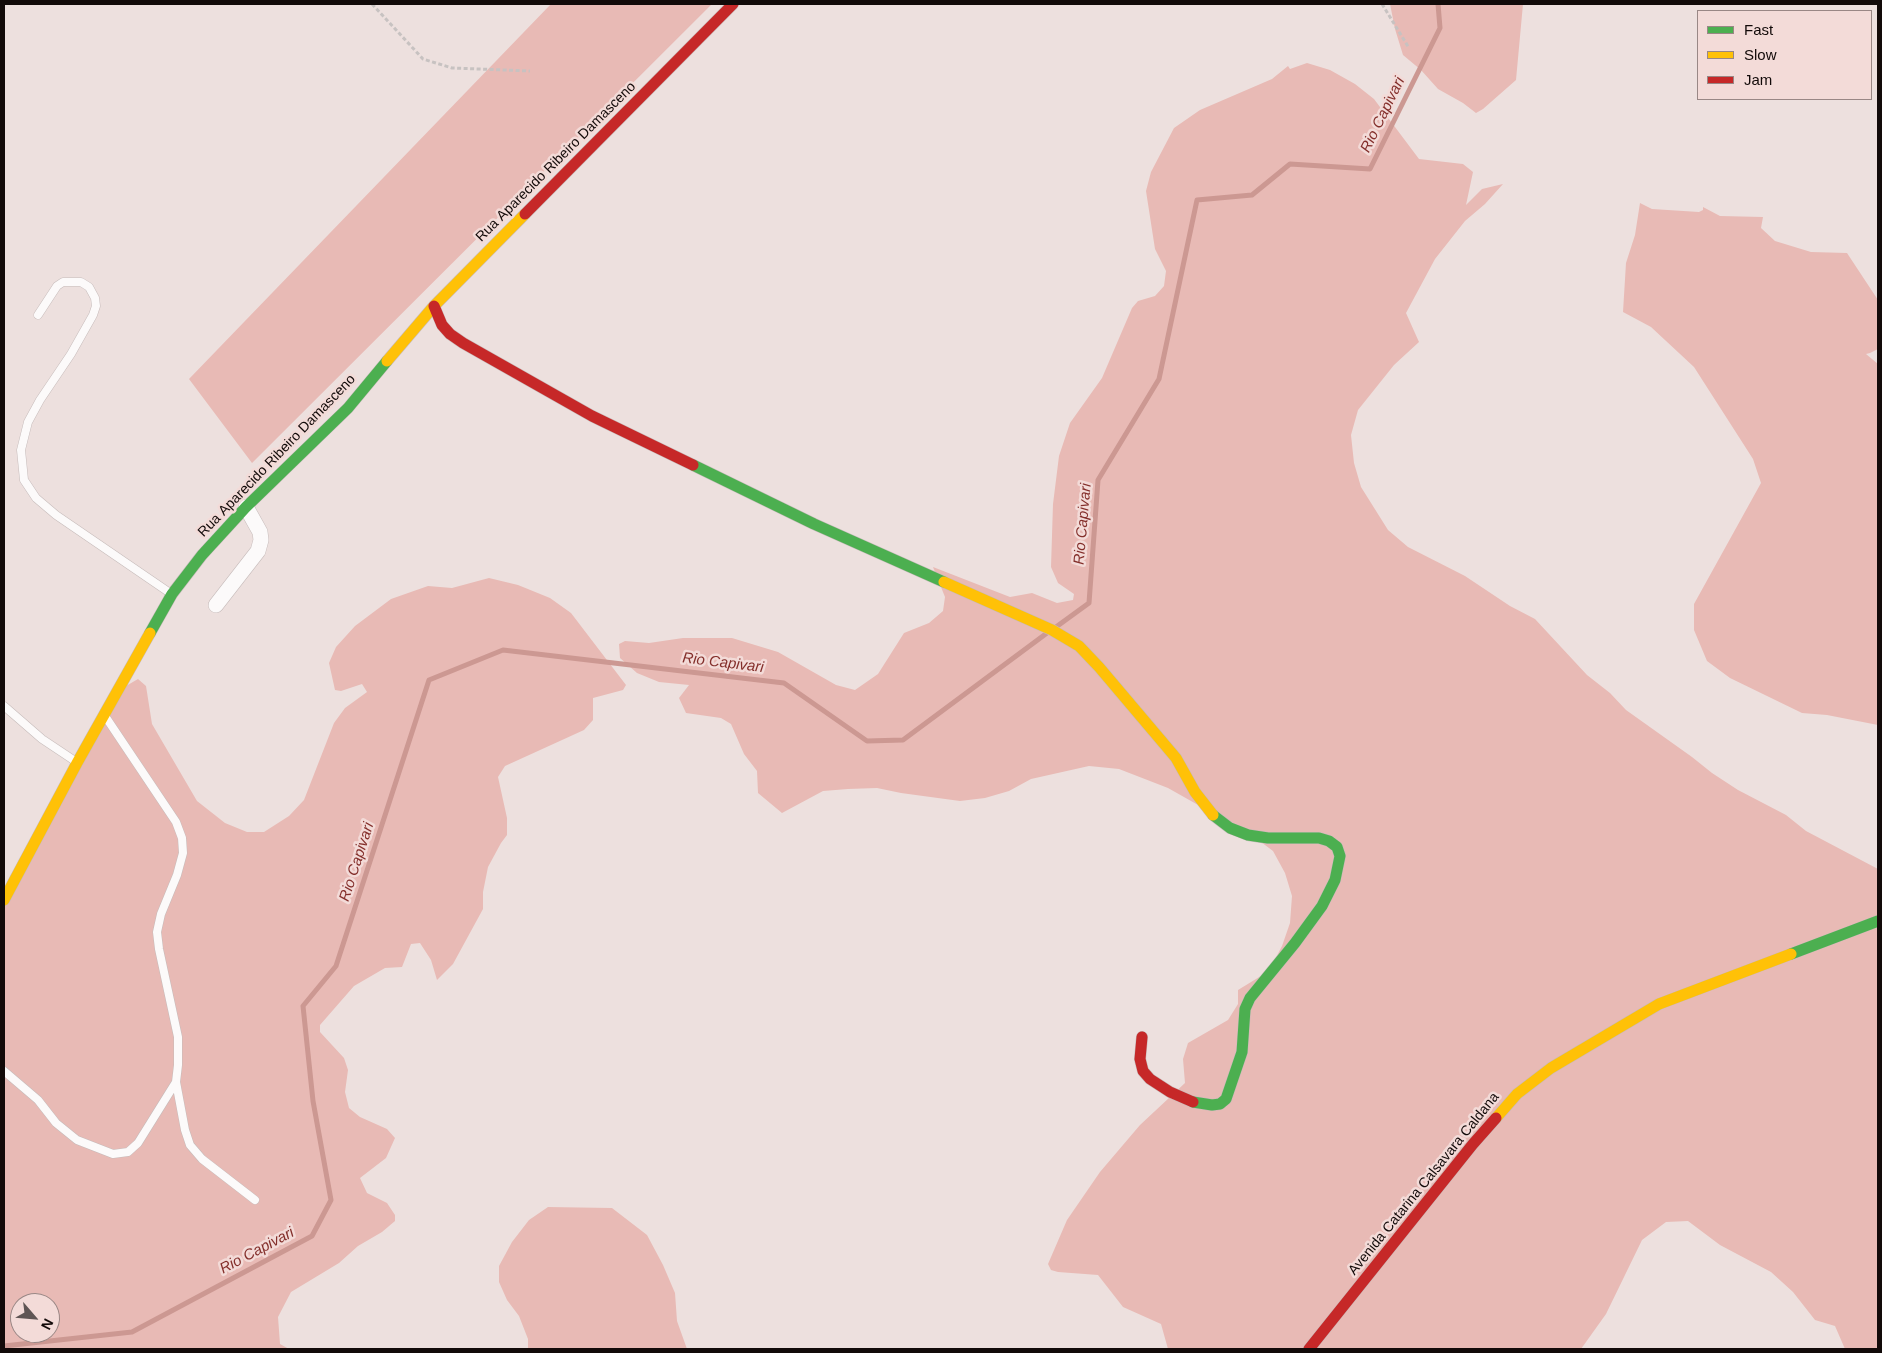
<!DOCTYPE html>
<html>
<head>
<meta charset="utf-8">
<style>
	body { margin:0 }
	#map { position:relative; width:1882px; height:1353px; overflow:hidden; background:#ede0de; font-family:Helvetica,sans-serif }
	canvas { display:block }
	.frame { position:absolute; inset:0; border:5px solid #120a09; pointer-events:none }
	.legend { position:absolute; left:1697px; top:10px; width:175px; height:90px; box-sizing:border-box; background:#f3dbd8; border:1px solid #998785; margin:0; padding:6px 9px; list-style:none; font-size:15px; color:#120a09 }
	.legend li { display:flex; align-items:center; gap:10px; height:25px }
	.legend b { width:25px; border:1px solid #998785 }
	.north { position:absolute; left:10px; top:1293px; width:50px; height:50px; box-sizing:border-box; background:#f3dbd8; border:1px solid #998785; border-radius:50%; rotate:117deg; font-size:14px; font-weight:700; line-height:20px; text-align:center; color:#120a09 }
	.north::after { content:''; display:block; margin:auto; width:18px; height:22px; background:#5f5554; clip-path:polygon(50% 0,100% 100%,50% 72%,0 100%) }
</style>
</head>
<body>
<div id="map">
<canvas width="1882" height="1353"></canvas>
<div class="frame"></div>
<ul class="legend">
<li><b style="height:6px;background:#4caf50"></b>Fast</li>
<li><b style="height:6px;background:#ffc107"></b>Slow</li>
<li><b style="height:6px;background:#c62828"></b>Jam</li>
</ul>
<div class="north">N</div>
</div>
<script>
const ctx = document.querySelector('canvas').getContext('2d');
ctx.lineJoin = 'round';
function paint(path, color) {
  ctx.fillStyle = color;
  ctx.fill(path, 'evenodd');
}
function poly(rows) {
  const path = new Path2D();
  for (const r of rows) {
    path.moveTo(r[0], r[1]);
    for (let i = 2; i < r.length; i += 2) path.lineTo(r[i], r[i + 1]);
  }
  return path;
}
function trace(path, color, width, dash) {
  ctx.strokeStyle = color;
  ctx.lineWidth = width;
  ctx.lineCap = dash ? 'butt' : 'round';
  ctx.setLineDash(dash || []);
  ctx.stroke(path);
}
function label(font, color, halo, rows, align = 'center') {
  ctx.font = font + ' Helvetica,sans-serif';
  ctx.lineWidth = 5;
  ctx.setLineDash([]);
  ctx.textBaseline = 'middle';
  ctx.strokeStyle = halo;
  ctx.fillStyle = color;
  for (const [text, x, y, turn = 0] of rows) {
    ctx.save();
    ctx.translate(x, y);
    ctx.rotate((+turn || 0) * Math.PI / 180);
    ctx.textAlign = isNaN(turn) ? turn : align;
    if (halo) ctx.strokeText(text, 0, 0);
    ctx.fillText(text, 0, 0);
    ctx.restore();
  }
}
const forest = poly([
	[551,4,712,4,252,463,189,379],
	[1390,4,1523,4,1516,80,1483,109,1476,113,1463,103,1438,89,1421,70,1403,55,1395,29],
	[1307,63,1330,70,1355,84,1374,99,1419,159,1463,164,1473,172,1466,205,1482,189,1503,184,1485,204,1465,221,1435,259,1406,313,1419,342,1394,365,1358,410,1351,435,1354,463,1361,487,1388,530,1408,547,1465,576,1510,606,1535,619,1587,675,1610,693,1626,710,1692,757,1712,773,1738,790,1786,815,1806,831,1878,869,1878,1349,1845,1349,1835,1326,1815,1320,1793,1292,1771,1272,1720,1245,1688,1221,1666,1222,1642,1240,1606,1314,1581,1349,1168,1349,1161,1324,1123,1307,1098,1275,1058,1272,1051,1270,1048,1264,1067,1220,1100,1172,1140,1125,1185,1083,1183,1059,1188,1043,1228,1020,1238,1004,1238,990,1269,971,1282,946,1290,923,1292,896,1285,873,1273,851,1253,836,1168,788,1119,769,1089,766,1031,779,1009,791,985,798,960,801,901,793,877,788,848,789,823,791,782,813,758,793,757,771,744,754,731,724,721,718,686,713,679,698,689,685,659,682,637,673,620,658,619,644,625,641,649,643,683,638,732,638,778,652,836,685,855,690,878,674,904,633,929,623,943,611,945,597,933,567,1010,597,1032,593,1057,603,1073,600,1074,594,1058,583,1051,567,1053,504,1059,456,1070,423,1102,378,1132,308,1138,301,1155,296,1164,286,1166,271,1155,249,1146,191,1151,172,1174,128,1200,110,1272,79,1288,66,1290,69],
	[1640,203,1652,209,1699,212,1703,210,1703,207,1720,216,1763,217,1761,228,1775,241,1811,252,1847,253,1878,300,1878,349,1870,353,1866,354,1878,364,1878,725,1827,715,1802,713,1730,678,1707,661,1694,630,1694,604,1761,483,1753,459,1694,367,1651,327,1623,312,1626,263,1635,235],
	[489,578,518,585,550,598,571,613,626,685,623,690,593,698,593,720,584,730,505,766,498,777,507,818,507,835,501,843,488,867,483,892,483,909,453,964,437,980,431,960,420,943,411,944,402,967,385,968,354,986,320,1025,320,1032,344,1058,348,1070,345,1092,349,1108,360,1117,387,1129,395,1138,386,1158,360,1178,367,1193,387,1203,395,1215,395,1221,382,1232,358,1246,339,1263,291,1292,278,1317,280,1344,289,1349,4,1349,4,898,126,686,138,679,146,686,152,724,197,801,225,823,247,832,264,832,289,816,304,800,334,723,345,708,367,692,362,684,341,691,335,690,329,663,336,647,355,626,391,599,428,586,452,588],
	[20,1303,50,1303,50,1333,20,1333],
	[548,1207,612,1208,647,1235,663,1265,675,1293,677,1321,687,1349,528,1349,528,1339,519,1316,507,1300,499,1282,499,1266,512,1242,529,1220]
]);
const stream = poly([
	[1056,627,1089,603,1098,480,1159,379,1197,200,1252,195,1290,164,1370,169,1440,28,1438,4],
	[4,1346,132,1332,312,1236,331,1200,313,1101,303,1006,336,966,429,680,503,650,784,683,867,741,903,740,1047,633]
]);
const path = poly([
	[372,4,423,59,452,68,530,71],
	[1382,4,1409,48]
]);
const lane = poly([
	[38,315,57,286,63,282,81,282,89,287,95,298,96,306,93,315,71,354,40,400,28,422,21,450,24,480,36,498,56,515,170,593],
	[4,706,42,739,75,761],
	[4,1071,38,1100,56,1123,77,1140,113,1154,128,1152,138,1143,176,1082,178,1065,178,1037,159,949,157,932,161,914,177,875,183,853,182,838,176,822,105,716],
	[176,1082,185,1130,190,1145,202,1159,255,1200]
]);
const street = poly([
	[216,605,258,551,261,540,260,532,246,507]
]);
const fast = poly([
	[693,465,814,524,944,582],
	[150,633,172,594,202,555,246,507,348,408,387,361],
	[1791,954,1878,921],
	[1193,1102,1212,1105,1220,1104,1226,1099,1242,1052,1245,1009,1250,998,1295,943,1322,906,1335,880,1340,856,1337,847,1329,841,1319,838,1268,838,1248,835,1230,828,1213,815]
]);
const slow = poly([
	[387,361,434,306,525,214],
	[944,582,1052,630,1079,646,1099,667,1176,758,1195,792,1213,815],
	[4,900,77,763,150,633],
	[1496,1118,1517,1094,1551,1068,1659,1004,1791,954]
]);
const jam = poly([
	[525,214,733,4],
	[434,306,442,325,450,334,463,343,592,416,693,465],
	[1142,1037,1140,1059,1143,1071,1150,1079,1170,1092,1193,1102],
	[1309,1349,1473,1144,1496,1118]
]);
const streetNames = [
	["Rua Aparecido Ribeiro Damasceno",556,162,-45],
	["Rua Aparecido Ribeiro Damasceno",277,456,-46],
	["Avenida Catarina Calsavara Caldana",1424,1184,-51]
];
const waterNames = [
	["Rio Capivari",1383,115,-64],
	["Rio Capivari",1083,524,-85],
	["Rio Capivari",723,663,7],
	["Rio Capivari",357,862,-72],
	["Rio Capivari",257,1251,-28]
];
paint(forest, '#e8bab5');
trace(stream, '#cc9892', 5);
trace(lane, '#c6bbba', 9);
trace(street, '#c6bbba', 16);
trace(fast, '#c6bbba', 12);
trace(slow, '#c6bbba', 12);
trace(jam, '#c6bbba', 12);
trace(path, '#c7c2c1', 3, [4, 2.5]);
trace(lane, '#fcfafa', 8);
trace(street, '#fcfafa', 15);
trace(fast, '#4caf50', 11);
trace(slow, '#ffc107', 11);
trace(jam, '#c62828', 11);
label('14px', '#120a09', '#f3dbd8', streetNames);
label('italic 15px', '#842f2b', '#f3dbd8', waterNames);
</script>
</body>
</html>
